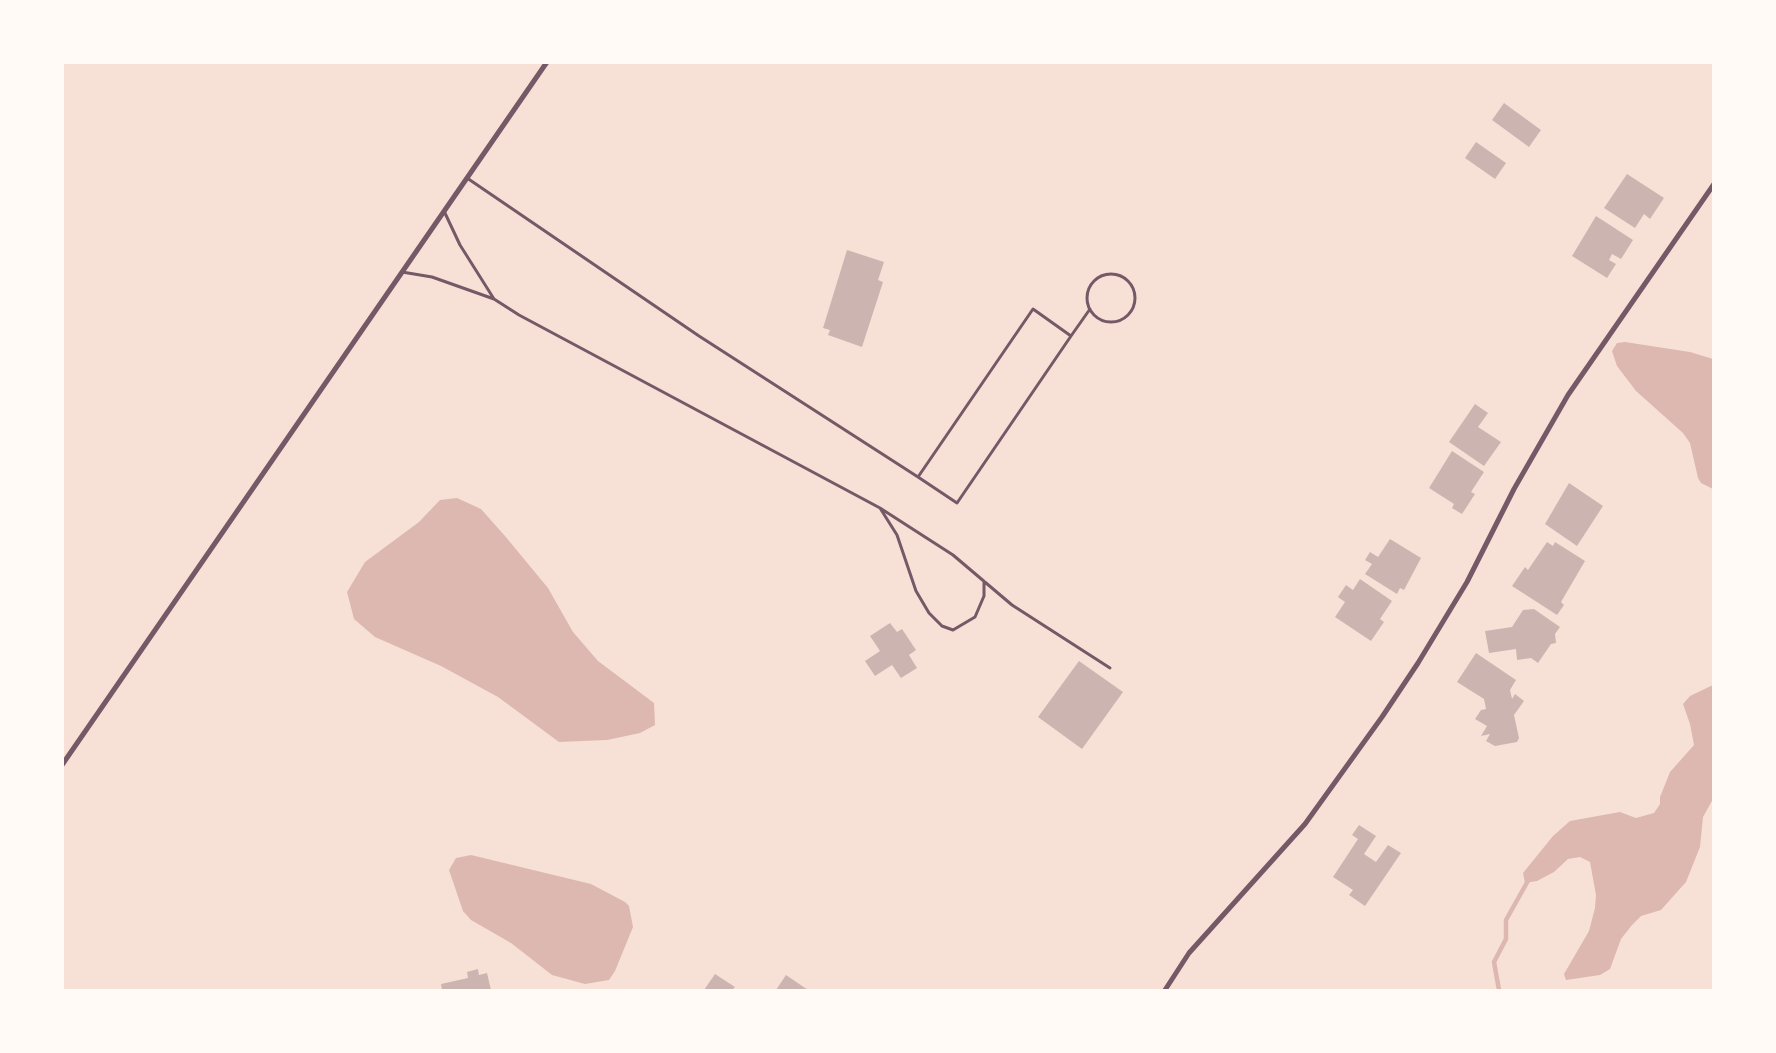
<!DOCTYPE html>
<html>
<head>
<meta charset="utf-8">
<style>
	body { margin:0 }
	#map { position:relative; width:1776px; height:1053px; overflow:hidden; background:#f7e1d7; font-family:"Archivo Narrow",sans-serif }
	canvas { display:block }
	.frame { position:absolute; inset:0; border:64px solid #fffaf5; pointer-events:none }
</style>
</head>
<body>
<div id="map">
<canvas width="1776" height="1053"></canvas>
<div class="frame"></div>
</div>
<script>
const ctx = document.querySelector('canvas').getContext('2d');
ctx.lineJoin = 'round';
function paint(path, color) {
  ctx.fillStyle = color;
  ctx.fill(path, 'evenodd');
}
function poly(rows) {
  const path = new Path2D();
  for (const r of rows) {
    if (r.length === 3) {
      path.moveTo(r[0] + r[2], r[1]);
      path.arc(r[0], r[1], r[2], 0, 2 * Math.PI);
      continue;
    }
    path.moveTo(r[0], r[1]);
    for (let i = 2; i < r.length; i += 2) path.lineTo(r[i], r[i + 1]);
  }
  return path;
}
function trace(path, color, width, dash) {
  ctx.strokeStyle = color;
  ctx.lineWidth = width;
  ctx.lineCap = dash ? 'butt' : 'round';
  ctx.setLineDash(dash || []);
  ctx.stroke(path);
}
const water = poly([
	[1625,342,1690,352,1713,359,1713,489,1701,483,1698,478,1690,443,1683,433,1636,391,1617,366,1612,351,1617,343],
	[457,498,481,509,505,536,548,588,573,632,598,661,654,703,655,725,640,733,607,740,559,742,498,697,441,666,375,637,354,619,347,592,365,562,419,522,440,500],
	[1713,685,1713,799,1703,817,1700,847,1686,882,1661,910,1641,916,1632,925,1621,939,1610,969,1600,975,1566,980,1564,974,1589,931,1595,908,1596,895,1590,862,1580,857,1568,859,1554,872,1537,881,1525,883,1523,873,1553,836,1570,821,1620,812,1636,818,1654,813,1660,804,1660,797,1670,772,1694,745,1690,724,1683,704,1690,696],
	[471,855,591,884,625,902,629,906,633,927,615,971,609,980,585,984,552,975,511,943,471,920,463,911,449,870,456,858]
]);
const stream = poly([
	[1499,990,1494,962,1506,939,1506,920,1529,879]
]);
const building = poly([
	[1504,103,1541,130,1529,147,1492,120],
	[1476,142,1506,163,1495,179,1465,158],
	[1627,174,1664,198,1650,219,1644,214,1635,228,1604,208],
	[1596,216,1633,240,1621,259,1612,254,1609,260,1616,264,1607,278,1572,256],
	[847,250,884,262,878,280,883,282,862,347,828,335,830,330,823,328],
	[1475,404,1488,413,1478,427,1501,442,1484,466,1449,442],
	[1452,451,1484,472,1471,492,1475,494,1462,514,1452,508,1454,504,1429,488],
	[1569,483,1603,506,1577,546,1545,524],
	[1390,539,1421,558,1404,590,1400,588,1397,594,1365,574,1372,564,1365,560,1370,552,1378,557],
	[1547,542,1553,546,1555,542,1585,561,1561,602,1564,605,1557,615,1512,586,1525,567,1528,570],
	[1360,579,1392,601,1380,619,1384,622,1371,641,1335,617,1345,602,1338,597,1346,585,1353,590],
	[1534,609,1560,627,1555,634,1556,643,1551,644,1538,663,1531,658,1517,660,1516,649,1489,653,1485,631,1512,627,1523,610],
	[890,623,897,632,902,629,916,650,909,655,917,668,901,678,892,665,875,676,865,661,880,651,870,636],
	[1476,653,1516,680,1510,690,1512,699,1515,694,1524,701,1514,715,1519,738,1517,742,1495,746,1486,741,1490,734,1481,736,1487,726,1475,719,1481,710,1486,709,1484,699,1457,682],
	[1079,661,1123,692,1082,749,1038,717],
	[1359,825,1376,836,1364,854,1376,862,1388,845,1401,853,1365,906,1349,895,1353,890,1333,877,1358,839,1352,835],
	[478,969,479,975,487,973,491,990,442,990,441,984,468,978,467,972],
	[715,974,735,987,732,990,704,990],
	[786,975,808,990,776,990]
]);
const service = poly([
	[467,178,699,336,918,477,1033,309,1071,336,957,503,918,477],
	[444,211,460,245,494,299],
	[402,272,432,277,494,299,519,315,880,508,953,555,1012,605,1110,668],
	[1111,298,24],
	[1071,336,1090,309],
	[880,508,897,535,916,591,929,613,942,626,953,630,975,617,984,596,984,581]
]);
const minor = poly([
	[62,765,547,62],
	[1165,990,1189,953,1305,824,1382,717,1418,663,1467,582,1514,489,1568,395,1714,184]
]);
paint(water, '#dcb8b0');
trace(stream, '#dcb8b0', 4.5);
paint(building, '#ccb4b1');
trace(service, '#755966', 3);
trace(minor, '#755966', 5);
</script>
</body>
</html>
